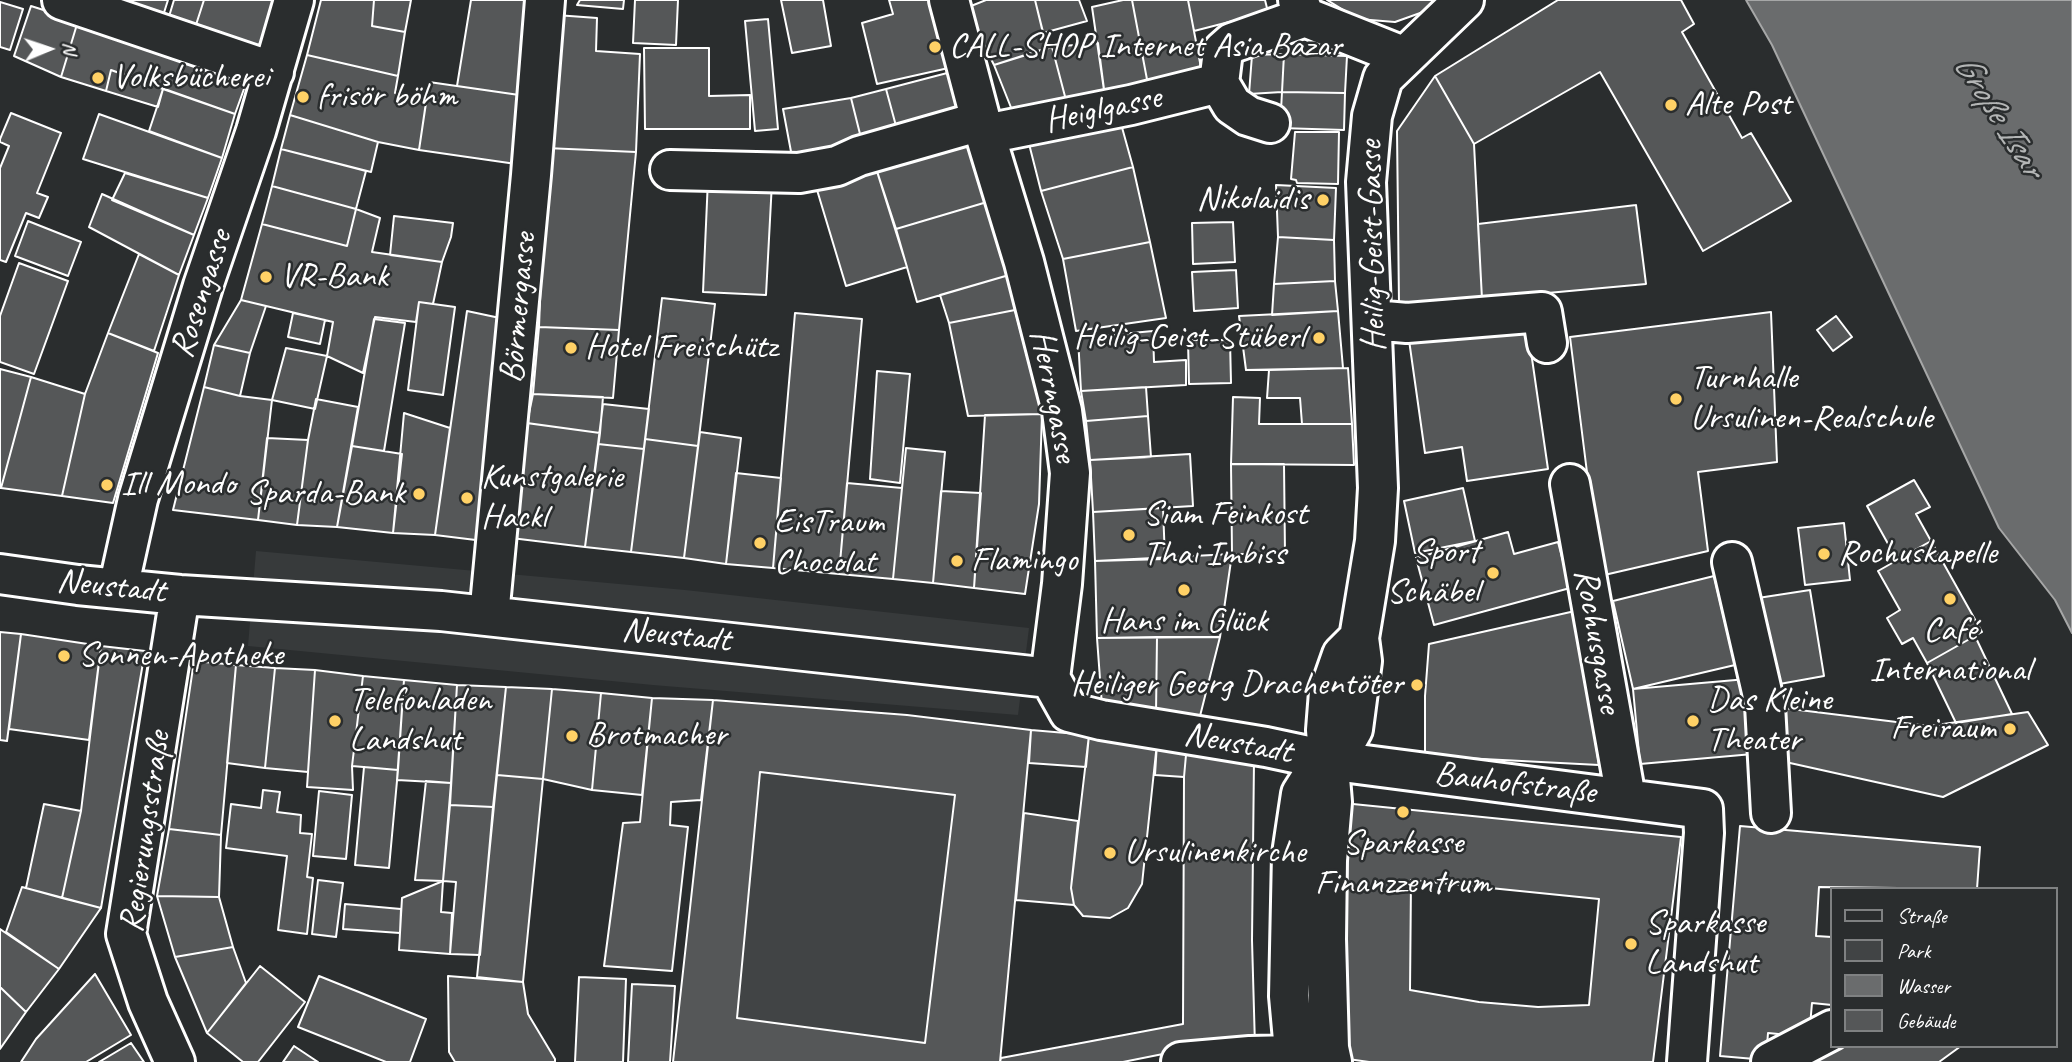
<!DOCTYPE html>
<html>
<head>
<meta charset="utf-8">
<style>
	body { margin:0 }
	#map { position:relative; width:2072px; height:1062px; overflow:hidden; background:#2a2d2e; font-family:Caveat,sans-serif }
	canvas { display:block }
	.legend { position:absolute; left:1830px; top:887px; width:228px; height:161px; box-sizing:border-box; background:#2a2d2e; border:2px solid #7f8182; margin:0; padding:9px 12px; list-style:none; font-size:21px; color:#fff }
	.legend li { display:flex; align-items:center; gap:14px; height:35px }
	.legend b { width:35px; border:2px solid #7f8182 }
	.north { position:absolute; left:14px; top:14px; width:70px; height:70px; -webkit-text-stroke:5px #2a2d2e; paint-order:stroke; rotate:88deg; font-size:19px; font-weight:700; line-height:28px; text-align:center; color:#fff }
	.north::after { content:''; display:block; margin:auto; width:24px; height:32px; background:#fff; clip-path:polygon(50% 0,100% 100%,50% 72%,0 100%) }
</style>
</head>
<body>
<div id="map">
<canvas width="2072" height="1062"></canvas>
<ul class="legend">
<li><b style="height:9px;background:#2a2d2e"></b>Straße</li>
<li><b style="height:19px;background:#414445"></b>Park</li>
<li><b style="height:19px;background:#6a6c6d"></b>Wasser</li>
<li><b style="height:19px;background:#555758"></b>Gebäude</li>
</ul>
<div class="north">N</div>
</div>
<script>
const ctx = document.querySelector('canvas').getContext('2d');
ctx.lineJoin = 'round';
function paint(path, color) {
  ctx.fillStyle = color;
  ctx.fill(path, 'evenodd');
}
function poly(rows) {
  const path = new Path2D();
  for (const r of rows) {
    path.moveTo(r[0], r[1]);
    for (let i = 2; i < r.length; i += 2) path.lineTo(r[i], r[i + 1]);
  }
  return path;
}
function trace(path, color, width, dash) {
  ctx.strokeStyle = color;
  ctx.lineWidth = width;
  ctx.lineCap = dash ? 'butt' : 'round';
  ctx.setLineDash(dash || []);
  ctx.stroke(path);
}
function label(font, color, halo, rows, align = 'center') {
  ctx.font = font + ' Caveat,sans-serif';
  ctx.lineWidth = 5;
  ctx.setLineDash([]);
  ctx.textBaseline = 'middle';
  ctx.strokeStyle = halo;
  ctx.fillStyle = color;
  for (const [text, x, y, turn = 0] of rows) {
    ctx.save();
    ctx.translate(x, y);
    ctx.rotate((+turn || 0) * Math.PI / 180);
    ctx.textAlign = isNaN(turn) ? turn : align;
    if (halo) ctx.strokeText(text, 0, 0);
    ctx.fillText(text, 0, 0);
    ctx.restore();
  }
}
const built = poly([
	[256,551,685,590,1029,628,1018,715,653,685,248,646]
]);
const green = poly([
	[760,772,955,795,925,1043,737,1018]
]);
const water = poly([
	[1746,0,2072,0,2072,633,2055,600,1999,528,1772,45,1746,0]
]);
const building = poly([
	[128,0,168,0,162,19,126,8,128,0],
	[174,0,204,0,194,31,167,23,174,0],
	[204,0,277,0,262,48,194,31,204,0],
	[321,0,374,0,372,26,405,32,398,76,307,55,321,0],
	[374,0,411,0,405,32,372,26,374,0],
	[471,0,536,0,526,96,457,86,471,0],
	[580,0,624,0,623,9,577,5,580,0],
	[635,0,678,0,676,45,633,43,635,0],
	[781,0,823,0,831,46,792,53,781,0],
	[889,0,934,0,953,67,877,84,862,23,893,14,889,0],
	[986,0,1035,0,1047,48,994,65,966,8,986,0],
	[1035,0,1079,0,1087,21,1043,33,1035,0],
	[1123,0,1132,0,1149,90,1105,97,1092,7,1123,0],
	[1132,0,1188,0,1203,78,1149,90,1132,0],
	[1188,0,1265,0,1268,12,1194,31,1188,0],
	[1436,0,1423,12,1395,22,1358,19,1327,0,1436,0],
	[1558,0,1681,0,1694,24,1682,32,1742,138,1751,133,1791,201,1703,251,1600,72,1474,144,1435,76,1558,0],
	[0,2,23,9,10,50,0,47,0,2],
	[31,6,78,21,61,77,14,56,31,6],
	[556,15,597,18,596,51,640,54,636,152,546,148,556,15],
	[768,19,778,129,755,131,745,21,768,19],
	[78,21,249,75,235,114,111,70,106,91,61,77,78,21],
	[1098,43,1105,97,1067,104,1052,47,1098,43],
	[1052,47,1067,104,1016,120,994,65,1052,47],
	[644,48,709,48,709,96,750,95,750,129,645,129,644,48],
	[1284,54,1347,56,1345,93,1282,92,1284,54],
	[1284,54,1282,92,1249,94,1252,55,1284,54],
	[307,55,398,76,395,93,426,103,419,150,378,142,290,115,307,55],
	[111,70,163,89,158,107,106,91,111,70],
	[951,72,964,119,899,137,886,89,951,72],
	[1435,76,1474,144,1482,299,1399,304,1397,131,1435,76],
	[429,82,526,96,516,164,419,150,429,82],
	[163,89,235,114,222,158,149,131,163,89],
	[886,89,899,137,863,146,851,98,886,89],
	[1282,92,1345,93,1344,130,1280,128,1282,92],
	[851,98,863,146,792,157,783,109,851,98],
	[11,113,61,133,37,193,48,197,39,218,26,213,6,262,0,260,0,168,9,146,0,142,0,139,11,113],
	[1118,113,1133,167,1041,191,1027,136,1118,113],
	[99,114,222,158,208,198,83,159,99,114],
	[290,115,378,142,371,172,281,149,290,115],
	[966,132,987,202,896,229,874,162,966,132],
	[1295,132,1339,132,1338,184,1297,183,1296,180,1291,179,1295,132],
	[546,148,636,152,619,330,539,327,546,148],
	[281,149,366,171,356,209,272,186,281,149],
	[874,162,907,267,846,286,814,180,874,162],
	[1133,167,1150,242,1063,259,1041,191,1133,167],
	[125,173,208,198,194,235,112,200,125,173],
	[708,179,772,182,766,295,703,292,708,179],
	[1276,185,1336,188,1334,240,1278,237,1276,185],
	[272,186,356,209,347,246,262,224,272,186],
	[102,194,194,235,179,275,89,227,102,194],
	[987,202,1009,275,917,302,896,229,987,202],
	[1636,205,1646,284,1482,299,1478,224,1636,205],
	[356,209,380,218,372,252,442,262,433,304,419,302,416,322,375,317,363,373,327,356,333,322,241,300,262,224,347,246,356,209],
	[394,216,453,223,451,237,442,262,390,255,394,216],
	[28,221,81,242,68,276,15,256,28,221],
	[1233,222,1235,262,1193,264,1192,223,1233,222],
	[1278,237,1334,240,1335,281,1274,284,1278,237],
	[1150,242,1166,318,1076,331,1063,259,1150,242],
	[139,254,179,275,154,351,108,333,139,254],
	[19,263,68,281,34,374,0,362,0,316,19,263],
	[1236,270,1238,308,1194,311,1192,272,1236,270],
	[1009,275,1015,310,949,323,940,295,1009,275],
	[1335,281,1338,311,1272,315,1274,284,1335,281],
	[662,298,715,304,698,446,645,439,662,298],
	[241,300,266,306,250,353,214,345,241,300],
	[419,302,455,307,443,395,408,390,419,302],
	[1015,310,1042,414,968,416,949,323,1015,310],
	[467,311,514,321,492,542,435,535,467,311],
	[1338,311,1343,368,1246,370,1239,316,1338,311],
	[1771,312,1777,462,1698,472,1708,551,1600,576,1570,337,1771,312],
	[293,313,325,320,320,344,288,337,293,313],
	[795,313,862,319,839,574,773,568,795,313],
	[1836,316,1852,337,1833,351,1817,330,1836,316],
	[374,319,405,323,384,451,352,446,374,319],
	[1527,324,1548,469,1467,481,1462,447,1425,453,1409,340,1527,324],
	[539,327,619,330,613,398,533,394,539,327],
	[1153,331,1154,362,1186,360,1186,385,1081,391,1078,338,1153,331],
	[108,333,158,353,113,503,62,496,85,394,108,333],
	[1188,340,1230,340,1231,383,1189,384,1188,340],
	[214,345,250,353,240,396,204,387,214,345],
	[286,348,327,356,315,409,272,400,286,348],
	[1348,368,1352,424,1302,424,1300,398,1267,398,1269,370,1348,368],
	[0,369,31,377,1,488,0,488,0,369],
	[877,371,910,374,900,483,870,479,877,371],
	[31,377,85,394,62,496,1,488,31,377],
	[204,387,240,396,272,400,258,520,173,510,204,387],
	[1146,387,1148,416,1086,421,1081,391,1146,387],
	[533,394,603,397,600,433,527,423,533,394],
	[1233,397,1260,398,1259,424,1352,424,1354,465,1231,464,1233,397],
	[316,399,358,407,337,527,297,525,308,440,316,399],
	[603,404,649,409,644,449,598,444,603,404],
	[404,413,450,428,435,535,393,533,404,413],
	[1042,414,1039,504,1025,594,974,588,985,415,1042,414],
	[1148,416,1151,457,1090,460,1086,421,1148,416],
	[519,422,600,433,585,547,503,537,519,422],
	[700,432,741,438,726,564,684,558,700,432],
	[267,438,308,440,297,525,258,520,267,438],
	[645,439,698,446,684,558,631,552,645,439],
	[598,444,644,449,631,552,585,547,598,444],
	[352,446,402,454,393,533,337,527,352,446],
	[906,448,945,452,933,583,893,579,906,448],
	[1190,454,1193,506,1093,512,1090,460,1190,454],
	[1231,464,1284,464,1285,554,1232,554,1231,464],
	[736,473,781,478,773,568,726,564,736,473],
	[1914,480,1930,507,1916,514,1931,541,1897,560,1867,506,1914,480],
	[847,483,902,488,893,579,839,574,847,483],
	[1463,488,1475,541,1415,553,1404,501,1463,488],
	[941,491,981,493,974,588,933,583,941,491],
	[1163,508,1165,559,1095,561,1093,512,1163,508],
	[1844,523,1850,580,1805,585,1798,528,1844,523],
	[1508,532,1514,554,1558,542,1570,588,1434,625,1416,558,1508,532],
	[1931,541,1982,632,1927,663,1913,638,1902,644,1887,618,1900,610,1878,571,1931,541],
	[1232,554,1220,637,1097,638,1095,561,1232,554],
	[1714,576,1735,665,1633,689,1613,601,1714,576],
	[1810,590,1824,676,1774,685,1758,598,1810,590],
	[1575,611,1599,765,1425,756,1425,696,1429,644,1575,611],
	[0,632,21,634,7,741,0,740,0,632],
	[21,634,101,646,89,740,9,729,21,634],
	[1975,636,2012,714,1956,723,1927,663,1975,636],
	[1157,637,1156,713,1102,706,1097,638,1157,637],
	[1157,637,1220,637,1199,720,1156,713,1157,637],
	[101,646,145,651,101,908,62,898,81,811,101,646],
	[194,661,236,665,221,835,169,829,194,661],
	[236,665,275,668,265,768,227,763,236,665],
	[275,668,315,670,308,772,265,768,275,668],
	[315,670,363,676,352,766,353,790,307,787,315,670],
	[363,676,404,680,398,770,352,766,363,676],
	[1747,679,1753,754,1640,764,1633,689,1747,679],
	[404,680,457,685,451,783,397,780,404,680],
	[457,685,506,687,493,807,450,805,457,685],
	[506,687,552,689,543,779,497,775,506,687],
	[552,689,601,693,592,790,543,779,552,689],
	[601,693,652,698,642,795,592,790,601,693],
	[652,698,713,700,701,800,671,802,670,825,688,827,672,971,604,966,623,823,640,822,652,698],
	[713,700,907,715,1031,730,1000,1062,673,1062,713,700],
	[760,772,955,795,925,1043,737,1018,760,772],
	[1783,708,1929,726,2028,712,2048,745,1943,797,1781,761,1783,708],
	[1031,730,1089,735,1086,767,1029,763,1031,730],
	[1089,735,1157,743,1142,884,1128,908,1110,918,1083,916,1074,905,1071,888,1089,735],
	[1157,743,1187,744,1184,777,1155,775,1157,743],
	[1187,744,1254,761,1252,940,1255,1046,1183,1050,1123,1062,1000,1062,1001,1058,1183,1024,1184,777,1187,744],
	[364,767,398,770,389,868,355,865,364,767],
	[497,775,543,779,523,982,477,977,497,775],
	[426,781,451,783,443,881,415,880,426,781],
	[263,790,280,792,277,812,301,815,300,833,312,834,307,877,313,878,307,934,278,930,287,856,226,848,231,804,261,808,263,790],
	[319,791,352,795,346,859,313,856,319,791],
	[1343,803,1681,837,1653,1062,1369,1062,1341,1058,1343,803],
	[1411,880,1599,899,1589,1005,1538,1007,1479,1002,1410,990,1411,880],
	[44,804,81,811,62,898,26,888,44,804],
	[450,805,493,807,480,955,450,954,456,882,443,881,450,805],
	[1024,813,1078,821,1071,888,1074,905,1016,900,1024,813],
	[1740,826,1980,847,1977,889,1819,887,1816,936,1832,937,1832,1005,1812,1003,1809,1037,1768,1033,1766,1060,1720,1056,1740,826],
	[169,829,221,835,219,897,157,896,169,829],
	[318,880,343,883,336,937,312,934,318,880],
	[443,881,441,912,452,913,450,954,399,950,402,898,443,881],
	[22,887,101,908,59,969,6,932,22,887],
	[157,896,219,897,233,947,175,957,157,896],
	[345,904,401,909,400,933,343,929,345,904],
	[0,929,59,969,26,1012,0,987,0,929],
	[233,947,246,983,207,1033,175,957,233,947],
	[260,966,305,1002,258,1062,243,1062,207,1033,260,966],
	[95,974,131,1035,86,1062,21,1062,36,1039,95,974],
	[319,976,426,1019,410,1062,386,1062,298,1027,319,976],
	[448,976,523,982,528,1014,555,1059,555,1062,455,1062,449,1052,448,976],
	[579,977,626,979,623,1062,575,1062,579,977],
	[632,984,675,986,670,1062,628,1062,632,984],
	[0,987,26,1012,0,1049,0,987],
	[131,1043,144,1062,99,1062,131,1043],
	[294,1046,318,1062,283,1062,294,1046],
	[1832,1046,1961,1046,1939,1062,1802,1062,1832,1046]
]);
const minor = poly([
	[62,0,274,72],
	[949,0,981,121,1024,262,1062,411,1070,473,1062,584,1050,678],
	[1298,0,1305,17,1405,57],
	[1270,123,1248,116,1232,105,1219,83,1223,51,1232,43,1305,17],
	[986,134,1131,105,1219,83],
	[670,170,799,173,837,166,859,156,981,121],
	[1373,320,1407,323,1542,312,1547,343],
	[1570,484,1626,798],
	[1732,562,1765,705,1771,813],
	[0,574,78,585,180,595,441,611,1050,678],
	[118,589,138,499,203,286,256,131,294,0],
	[489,616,531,175,545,0],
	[1050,678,1069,712,1101,720,1266,747,1327,760,1703,809,1704,833,1687,1062],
	[175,1062,148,1002,126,934,180,595],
	[1181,1062,1250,1056,1293,1055],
	[1295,1062,1289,996,1292,854,1301,794,1313,775,1344,745,1353,729,1362,661,1359,638,1375,541,1378,488,1366,182,1372,116,1383,78,1464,0],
	[1332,1062,1329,1048,1326,939,1327,860,1332,802,1326,730,1329,692,1342,655,1357,640],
	[1771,1062,1832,1030]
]);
const markers = [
	[935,47,7,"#ffd166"],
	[98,78,7,"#ffd166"],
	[303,97,7,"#ffd166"],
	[1671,105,7,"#ffd166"],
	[1323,200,7,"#ffd166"],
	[266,277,7,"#ffd166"],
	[1319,338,7,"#ffd166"],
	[571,348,7,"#ffd166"],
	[1676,399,7,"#ffd166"],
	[107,485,7,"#ffd166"],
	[419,494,7,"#ffd166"],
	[467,498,7,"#ffd166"],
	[1129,535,7,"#ffd166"],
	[760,543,7,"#ffd166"],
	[1824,554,7,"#ffd166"],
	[957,561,7,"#ffd166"],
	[1493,573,7,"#ffd166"],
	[1184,590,7,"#ffd166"],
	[1950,599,7,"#ffd166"],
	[64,656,7,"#ffd166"],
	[1417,685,7,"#ffd166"],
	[335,721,7,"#ffd166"],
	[1693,721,7,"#ffd166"],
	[2010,729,7,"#ffd166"],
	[572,736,7,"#ffd166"],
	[1403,812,7,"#ffd166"],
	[1110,853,7,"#ffd166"],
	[1631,944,7,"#ffd166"]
];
const poiNames = [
	["CALL-SHOP Internet Asia Bazar",949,47],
	["Volksbücherei",112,78],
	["frisör böhm",317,97],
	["Alte Post",1685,105],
	["Nikolaidis",1309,200,"right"],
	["VR-Bank",280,277],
	["Heilig-Geist-Stüberl",1305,338,"right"],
	["Hotel Freischütz",585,348],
	["Turnhalle",1690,379],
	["Ursulinen-Realschule",1690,419],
	["Kunstgalerie",481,478],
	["Hackl",481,518],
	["Ill Mondo",121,485],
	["Sparda-Bank",405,494,"right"],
	["Siam Feinkost",1143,515],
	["Thai Imbiss",1143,555],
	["EisTraum",774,523],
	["Chocolat",774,563],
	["Sport",1479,553,"right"],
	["Schäbel",1479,593,"right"],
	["Rochuskapelle",1838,554],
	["Flamingo",971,561],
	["Hans im Glück",1184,622,"center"],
	["Café",1950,631,"center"],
	["International",1950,671,"center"],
	["Sonnen-Apotheke",78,656],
	["Heiliger Georg Drachentöter",1403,685,"right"],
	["Telefonladen",349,701],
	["Landshut",349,741],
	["Das Kleine",1707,701],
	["Theater",1707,741],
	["Freiraum",1996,729,"right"],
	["Brotmacher",586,736],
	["Sparkasse",1403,844,"center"],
	["Finanzzentrum",1403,884,"center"],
	["Ursulinenkirche",1124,853],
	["Sparkasse",1645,924],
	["Landshut",1645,964]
];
const streetNames = [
	["Heiglgasse",1103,110,-12],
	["Heilig-Geist-Gasse",1373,246,-91],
	["Rosengasse",202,294,-72],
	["Börmergasse",519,308,-85],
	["Herrngasse",1053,396,79],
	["Neustadt",111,587,6],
	["Neustadt",676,636,6],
	["Rochusgasse",1597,641,80],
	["Neustadt",1238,744,10],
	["Bauhofstraße",1515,784,7],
	["Regierungsstraße",146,832,-82]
];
const waterNames = [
	["Große Isar",1998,116,58]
];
paint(built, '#373a3b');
paint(green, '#414445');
paint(water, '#6a6c6d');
trace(water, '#a6a7a7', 2);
paint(building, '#555758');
trace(building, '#fff', 2);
trace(minor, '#fff', 44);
trace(minor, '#2a2d2e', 38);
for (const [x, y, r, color] of markers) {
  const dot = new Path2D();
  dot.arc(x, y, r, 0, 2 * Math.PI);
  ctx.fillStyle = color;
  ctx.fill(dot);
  trace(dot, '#2a2d2e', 2.5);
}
label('35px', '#fff', '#2a2d2e', poiNames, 'left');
label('35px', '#fff', '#2a2d2e', streetNames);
label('italic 37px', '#b4b6b6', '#2a2d2e', waterNames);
</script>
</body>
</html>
